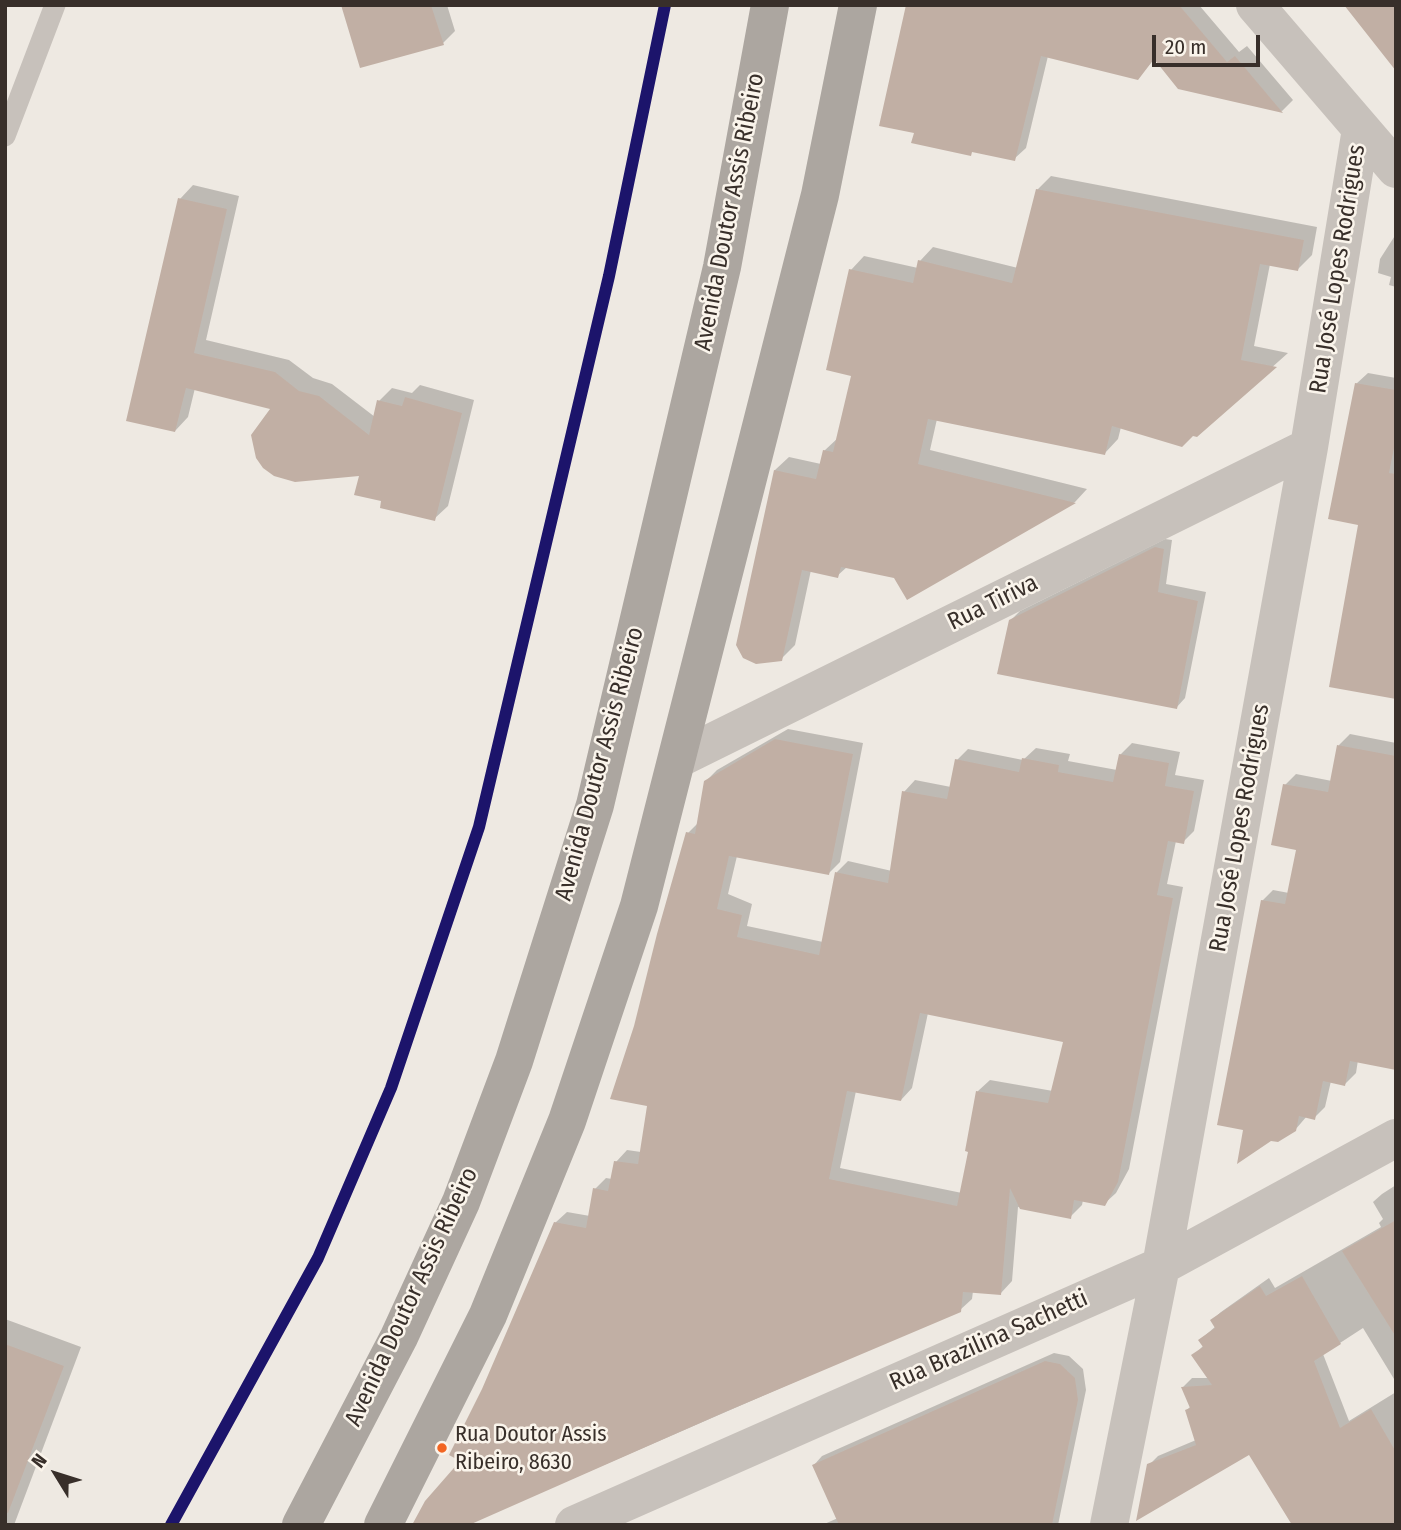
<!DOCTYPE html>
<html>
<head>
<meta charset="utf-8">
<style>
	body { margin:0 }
	#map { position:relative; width:1401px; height:1530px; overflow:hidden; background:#eee9e2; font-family:"Fira Sans Condensed",sans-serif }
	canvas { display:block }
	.frame { position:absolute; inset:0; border:7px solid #382f2a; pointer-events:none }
	.north { position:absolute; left:21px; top:1439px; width:70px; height:70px; -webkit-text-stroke:5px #faf4eb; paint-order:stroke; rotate:308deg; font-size:19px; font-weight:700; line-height:28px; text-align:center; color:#382f2a }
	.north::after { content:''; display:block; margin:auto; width:24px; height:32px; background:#382f2a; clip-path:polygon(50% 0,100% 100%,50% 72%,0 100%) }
	.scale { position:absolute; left:1152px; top:35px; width:108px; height:32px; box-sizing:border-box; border:4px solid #382f2a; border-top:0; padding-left:9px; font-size:21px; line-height:24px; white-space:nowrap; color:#382f2a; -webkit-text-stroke:5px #faf4eb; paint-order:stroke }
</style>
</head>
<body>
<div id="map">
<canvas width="1401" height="1530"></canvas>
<div class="frame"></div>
<div class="north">N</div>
<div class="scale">20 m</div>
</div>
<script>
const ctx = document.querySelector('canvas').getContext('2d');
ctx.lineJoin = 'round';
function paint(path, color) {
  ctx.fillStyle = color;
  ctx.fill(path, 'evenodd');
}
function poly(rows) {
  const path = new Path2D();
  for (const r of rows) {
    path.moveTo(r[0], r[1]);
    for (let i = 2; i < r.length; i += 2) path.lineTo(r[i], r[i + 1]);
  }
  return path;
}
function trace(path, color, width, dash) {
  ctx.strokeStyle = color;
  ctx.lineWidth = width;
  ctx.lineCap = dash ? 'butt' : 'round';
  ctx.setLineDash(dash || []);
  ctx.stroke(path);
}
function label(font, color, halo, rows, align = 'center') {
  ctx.font = font + ' "Fira Sans Condensed",sans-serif';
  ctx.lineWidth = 5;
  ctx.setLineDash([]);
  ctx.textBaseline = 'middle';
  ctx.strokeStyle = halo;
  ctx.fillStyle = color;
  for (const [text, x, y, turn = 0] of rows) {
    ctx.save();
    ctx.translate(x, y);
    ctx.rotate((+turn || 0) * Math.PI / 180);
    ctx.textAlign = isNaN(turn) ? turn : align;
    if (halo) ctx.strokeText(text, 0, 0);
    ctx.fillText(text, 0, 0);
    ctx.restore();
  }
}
const shadow = poly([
	[343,5,447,5,455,31,443,43],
	[907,5,1199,5,1239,52,1247,46,1293,100,1282,111,1179,88,1155,58,1138,78,1048,56,1026,148,1014,159,916,131],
	[1051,176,1317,227,1312,255,1298,269,1270,264,1254,346,1288,353,1196,435,1121,427,1118,439,1105,453,937,419,930,450,1087,489,1075,502,907,598,895,577,847,567,837,576,811,570,795,645,781,659,775,470,789,457,821,464,824,451,839,437,853,375,851,270,864,256,918,268,920,261,933,247,1018,268,1037,190],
	[193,185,239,196,206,340,289,360,313,378,332,384,375,417,379,401,392,388,412,393,420,385,474,400,448,506,434,519,383,500,361,474,273,408,195,388,188,417,175,431,180,199],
	[1396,234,1396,287,1389,285,1391,277,1378,273,1380,259],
	[1368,373,1396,378,1396,698,1360,523,1356,384],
	[1165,539,1172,540,1166,584,1206,592,1185,698,1176,708,1010,621,1020,611],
	[788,729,863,743,840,862,829,873,737,856,728,894,752,904,747,926,823,942,837,872,848,861,892,871,904,792,915,780,951,787,957,760,968,749,1023,760,1036,748,1070,754,1068,761,1117,770,1120,755,1132,743,1180,752,1175,775,1204,780,1194,831,1183,842,1176,841,1167,884,1183,887,1129,1169,1116,1193,1104,1204,1083,1200,1082,1205,1070,1217,1018,1207,1012,1281,1001,1293,973,1291,972,1299,960,1310,466,1525,463,1461,484,1390,555,1223,567,1212,590,1216,595,1189,606,1178,612,1179,616,1162,627,1150,641,1152,649,1104,635,1026,688,833,699,822,705,782,717,770],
	[928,1013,1065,1040,1053,1091,990,1080,978,1091,962,1193,840,1168,856,1091,901,1100,912,1088],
	[1350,734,1396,743,1396,1069,1358,1060,1356,1073,1345,1084,1331,1081,1325,1107,1314,1118,1307,1116,1295,1130,1245,1129,1262,901,1273,890,1289,893,1298,849,1285,785,1296,774,1332,781,1339,745],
	[1396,1185,1396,1378,1394,1379,1363,1328,1323,1354,1349,1421,1396,1392,1396,1525,1249,1453,1149,1465,1158,1456,1196,1440,1187,1410,1191,1406,1183,1387,1192,1378,1209,1378,1194,1355,1204,1345,1200,1340,1216,1326,1212,1320,1221,1312,1269,1278,1275,1288,1381,1227,1379,1223,1383,1219,1373,1202,1382,1194],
	[5,1319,81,1347,14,1525,5,1525],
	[1054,1353,1069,1356,1083,1369,1086,1390,1058,1525,822,1525,838,1518,814,1465,822,1456]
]);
const building = poly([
	[341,5,431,5,444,45,360,68],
	[906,5,1179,5,1227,62,1235,56,1283,113,1178,89,1154,59,1138,80,1041,56,1015,161,972,152,971,156,911,143,914,133,879,126],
	[1344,5,1396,5,1396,71],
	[1036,189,1304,240,1298,271,1260,264,1241,360,1277,367,1197,437,1193,436,1182,447,1112,426,1105,455,928,419,918,464,1076,503,907,600,894,578,841,567,838,578,802,570,782,661,756,664,743,658,736,645,774,470,816,479,823,450,833,452,851,376,826,370,849,269,913,283,918,260,1012,283],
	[178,198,227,209,194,353,275,372,299,391,319,396,369,435,377,400,402,406,405,397,462,413,435,521,380,508,381,501,354,495,359,476,295,482,274,476,263,468,256,458,251,435,270,409,186,388,175,432,126,421],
	[1355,383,1396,390,1396,438,1389,473,1396,474,1396,699,1329,687,1358,525,1328,519],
	[1155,547,1164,549,1158,592,1198,601,1177,709,997,674,1009,620],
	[775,739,853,754,829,875,729,856,717,909,742,915,737,937,819,955,835,872,888,883,902,791,947,799,955,759,1019,772,1022,758,1059,765,1058,772,1113,782,1119,754,1169,763,1165,786,1194,791,1184,844,1168,841,1157,895,1173,898,1118,1182,1105,1206,1074,1200,1071,1219,1020,1209,1010,1188,1001,1295,963,1292,961,1312,725,1412,469,1525,412,1525,425,1501,460,1461,449,1455,482,1389,554,1222,586,1228,593,1188,608,1191,614,1161,638,1164,647,1106,610,1099,634,1026,657,934,686,832,695,834,704,781],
	[920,1013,1063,1042,1048,1103,976,1091,965,1151,968,1152,957,1206,829,1179,847,1091,901,1101],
	[1337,745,1396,756,1396,1070,1350,1061,1345,1086,1323,1081,1315,1120,1299,1116,1296,1131,1278,1142,1271,1141,1237,1164,1243,1130,1217,1125,1261,900,1285,904,1296,850,1271,845,1283,784,1328,792],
	[1396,1220,1396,1337,1342,1251],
	[1302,1276,1341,1344,1314,1361,1340,1428,1371,1409,1396,1452,1396,1525,1292,1525,1249,1455,1136,1521,1147,1464,1196,1445,1185,1410,1190,1408,1181,1387,1212,1385,1191,1355,1203,1347,1198,1340,1215,1328,1210,1320,1260,1286,1266,1296],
	[5,1344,64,1366,8,1513,5,1512],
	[1045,1361,1060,1364,1075,1378,1078,1400,1052,1525,839,1525,812,1465]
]);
const service = poly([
	[5,136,55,5]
]);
const minor = poly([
	[1255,5,1396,169],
	[678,759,1309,447],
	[574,1525,1161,1266,1396,1138],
	[1109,1525,1161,1266,1309,447,1361,129]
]);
const primary = poly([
	[301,1525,399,1337,461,1202,514,1061,595,805,722,267,770,5],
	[383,1525,488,1315,567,1121,639,906,820,195,858,5]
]);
const rail1 = poly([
	[171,1525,318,1258,391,1088,479,827,609,276,665,5]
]);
const markers = [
	[442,1448,6,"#f26522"]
];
const busNames = [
	["Rua Doutor Assis",455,1435],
	["Ribeiro, 8630",455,1463]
];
const streetNames = [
	["Avenida Doutor Assis Ribeiro",730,212,-79],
	["Rua José Lopes Rodrigues",1338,269,-81],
	["Rua Tiriva",993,603,-26],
	["Avenida Doutor Assis Ribeiro",600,764,-75],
	["Rua José Lopes Rodrigues",1240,828,-80],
	["Avenida Doutor Assis Ribeiro",412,1297,-65],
	["Rua Brazilina Sachetti",989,1341,-24]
];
paint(shadow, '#0003');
paint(building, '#c1afa4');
trace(service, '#c7c1bb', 21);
trace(minor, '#c7c1bb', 38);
trace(primary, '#aca6a0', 38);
trace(rail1, '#1c146b', 12);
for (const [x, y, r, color] of markers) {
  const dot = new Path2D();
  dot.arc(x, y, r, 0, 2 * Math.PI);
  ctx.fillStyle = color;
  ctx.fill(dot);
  trace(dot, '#faf4eb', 2.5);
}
label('22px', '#382f2a', '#faf4eb', busNames, 'left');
label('24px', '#382f2a', '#faf4eb', streetNames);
</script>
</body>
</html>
